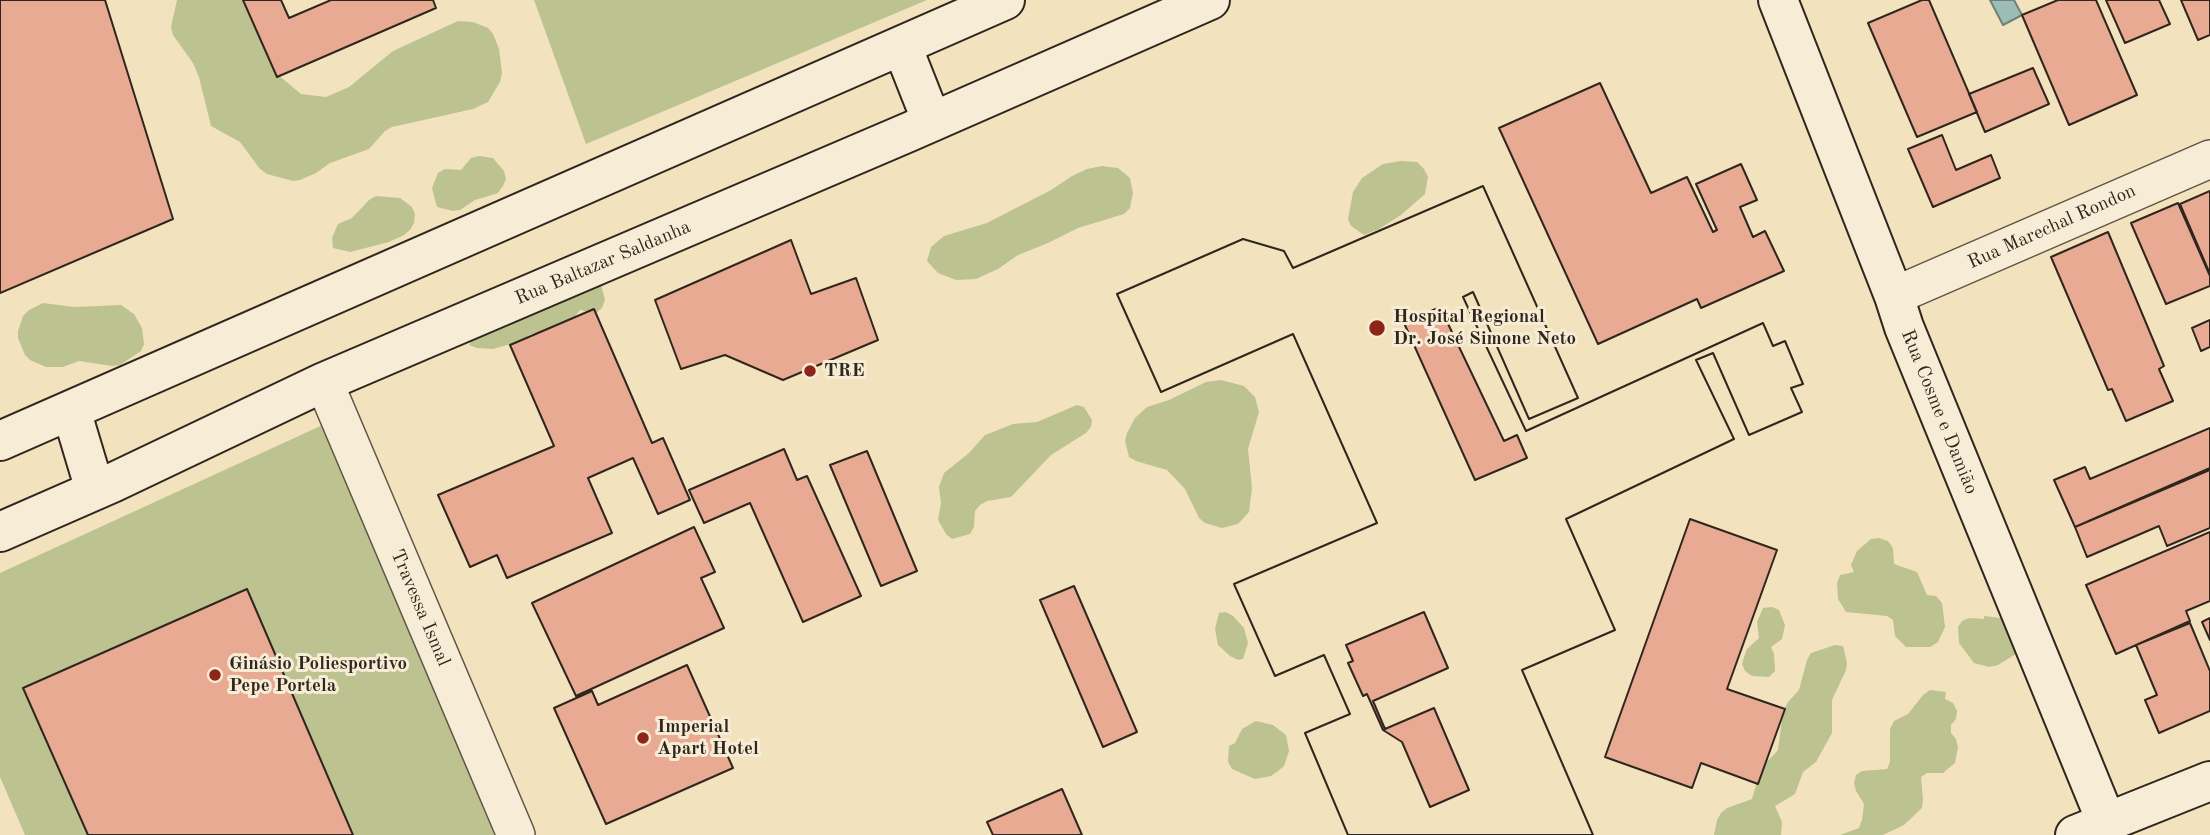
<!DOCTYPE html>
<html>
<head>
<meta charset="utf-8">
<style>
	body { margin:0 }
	canvas { display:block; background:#f2e2be }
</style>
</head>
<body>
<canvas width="2210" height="835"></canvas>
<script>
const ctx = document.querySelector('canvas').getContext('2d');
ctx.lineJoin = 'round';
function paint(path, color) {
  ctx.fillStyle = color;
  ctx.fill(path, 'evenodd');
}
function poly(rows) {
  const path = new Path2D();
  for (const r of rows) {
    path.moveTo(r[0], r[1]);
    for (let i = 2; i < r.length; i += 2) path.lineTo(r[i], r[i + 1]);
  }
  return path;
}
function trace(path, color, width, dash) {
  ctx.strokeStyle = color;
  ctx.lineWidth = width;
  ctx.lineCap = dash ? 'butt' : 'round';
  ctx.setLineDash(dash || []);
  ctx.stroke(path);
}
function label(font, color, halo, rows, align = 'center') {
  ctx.font = font + ' "Old Standard TT",serif';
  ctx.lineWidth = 6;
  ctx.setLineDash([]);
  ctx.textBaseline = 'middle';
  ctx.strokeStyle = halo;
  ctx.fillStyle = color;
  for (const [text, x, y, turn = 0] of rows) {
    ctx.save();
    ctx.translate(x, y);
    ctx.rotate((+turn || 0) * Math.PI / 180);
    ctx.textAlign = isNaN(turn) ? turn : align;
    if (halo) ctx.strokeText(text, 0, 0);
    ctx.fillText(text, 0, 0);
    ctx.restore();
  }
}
const green = poly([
	[177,0,254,0,277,74,301,94,326,97,349,87,393,51,458,21,473,22,488,28,493,34,499,49,502,73,500,82,488,102,473,109,392,127,385,131,369,149,330,163,316,173,300,180,293,181,267,174,260,169,240,142,211,126,199,77,193,63,173,35,171,27],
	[534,0,927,0,586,144],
	[479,156,493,158,504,171,506,179,503,186,498,193,475,200,460,210,453,211,437,207,432,188,438,173,445,169,461,170,471,158],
	[1401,161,1417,162,1424,169,1428,177,1425,194,1401,215,1379,229,1364,235,1351,226,1348,219,1353,192,1362,178,1383,164],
	[1102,166,1118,168,1130,178,1133,193,1130,208,1124,214,1078,228,1048,243,1018,255,998,269,976,279,956,280,938,273,927,261,931,247,944,236,987,223,1051,190,1072,176,1087,169],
	[376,196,400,198,412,207,415,214,414,223,410,230,404,235,389,242,350,252,333,248,332,238,338,224,352,218,369,200],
	[594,281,601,285,605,300,602,308,596,313,580,310,570,323,539,333,531,334,518,342,493,349,477,348,469,345,475,333],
	[43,303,74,307,121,305,134,314,142,328,144,344,141,351,120,365,112,366,79,361,63,367,46,367,30,360,25,355,18,338,18,331,23,316,29,310],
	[1221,380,1244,386,1255,397,1259,412,1248,449,1252,488,1249,512,1238,524,1222,528,1205,523,1199,518,1185,489,1167,470,1136,461,1129,457,1125,441,1127,433,1135,418,1147,407,1169,400,1206,382],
	[1077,405,1084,407,1092,420,1091,427,1086,433,1051,455,1011,497,987,501,980,505,975,511,974,527,970,534,952,539,946,534,938,520,941,503,939,487,944,473,969,453,985,435,1013,424,1037,422],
	[327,423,494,835,25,835,0,777,0,573],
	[1879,538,1888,541,1893,548,1894,564,1917,572,1927,595,1936,596,1942,603,1945,627,1938,642,1930,647,1906,647,1895,636,1893,620,1887,616,1846,612,1838,599,1837,583,1840,575,1854,572,1851,565,1857,551,1871,539],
	[1772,607,1779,610,1785,625,1782,639,1771,647,1774,654,1775,671,1769,677,1752,676,1745,671,1742,664,1744,657,1747,649,1759,638,1757,622,1763,608],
	[1226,612,1233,616,1244,628,1248,643,1243,659,1238,660,1230,656,1218,645,1215,629,1219,613],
	[1984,616,2000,618,2020,631,2019,652,1998,665,1989,667,1974,663,1959,643,1958,627,1962,621,1969,618,1984,619],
	[1835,645,1843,646,1847,663,1846,670,1832,700,1832,733,1816,762,1803,772,1795,794,1775,806,1782,822,1781,835,1714,835,1717,820,1721,813,1727,808,1752,799,1761,768,1778,750,1783,711,1788,702,1799,690,1807,660,1811,653],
	[1930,690,1946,692,1945,699,1953,703,1957,711,1956,719,1951,725,1951,733,1956,739,1958,747,1955,763,1943,773,1927,773,1921,777,1923,800,1922,808,1904,825,1883,835,1840,835,1859,828,1862,820,1864,804,1856,791,1854,783,1856,775,1862,771,1887,769,1890,762,1890,729,1894,721,1908,714,1923,695],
	[1256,721,1273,725,1286,735,1289,751,1284,766,1278,771,1271,776,1255,779,1232,769,1228,762,1229,746,1235,743,1242,729]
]);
const water = poly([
	[1990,0,2014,0,2022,15,2003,25,1990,0]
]);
const building = poly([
	[0,0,105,0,173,219,0,293,0,0],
	[243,0,281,0,289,18,331,0,433,0,436,8,277,77,243,0],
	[1922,0,1929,0,1977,112,1917,137,1868,23,1922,0],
	[2058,0,2096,0,2137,95,2069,125,2022,15,2058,0],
	[2106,0,2159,0,2170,24,2125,43,2106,0],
	[2181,0,2210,0,2210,35,2198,40,2181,0],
	[2033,68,2049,104,1985,132,1969,94,2033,68],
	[1600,83,1651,193,1687,177,1713,232,1717,230,1696,184,1741,164,1757,200,1740,207,1753,237,1765,231,1784,271,1701,308,1697,299,1598,344,1499,128,1600,83],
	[1942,135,1956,170,1991,155,2000,178,1933,207,1908,149,1942,135],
	[1483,186,1578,398,1529,419,1473,292,1463,297,1526,431,1763,323,1773,346,1785,341,1803,384,1791,388,1802,412,1749,435,1713,353,1696,360,1734,439,1566,519,1615,630,1522,670,1593,835,1348,835,1305,733,1350,714,1324,655,1275,676,1234,584,1377,523,1293,334,1161,392,1117,294,1243,239,1284,251,1293,268,1483,186],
	[1440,307,1504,441,1517,435,1527,458,1475,480,1404,323,1440,307],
	[1483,186,1578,398,1529,419,1473,292,1463,297,1526,431,1763,323,1773,346,1785,341,1803,384,1791,388,1802,412,1749,435,1713,353,1696,360,1734,439,1566,519,1615,630,1522,670,1593,835,1348,835,1305,733,1350,714,1324,655,1275,676,1234,584,1377,523,1293,334,1161,392,1117,294,1243,239,1284,251,1293,268,1483,186],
	[2210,191,2210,274,2180,204,2210,191],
	[2178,203,2210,276,2210,286,2166,304,2131,223,2178,203],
	[2108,232,2164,366,2159,369,2173,401,2126,421,2112,389,2108,390,2051,257,2108,232],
	[791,240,811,294,856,278,878,340,783,380,725,355,681,369,655,300,791,240],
	[594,309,652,443,663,438,690,500,658,514,633,458,588,478,612,533,507,578,497,555,470,567,438,495,554,446,510,345,594,309],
	[2210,320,2210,347,2201,351,2192,328,2210,320],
	[2210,428,2210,468,2075,527,2054,480,2085,467,2090,479,2210,428],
	[784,449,797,480,807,476,861,596,803,622,750,503,704,523,689,490,784,449],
	[867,451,917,571,881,586,830,465,867,451],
	[2210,470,2210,528,2167,546,2159,526,2087,557,2075,527,2210,470],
	[1690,519,1777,550,1727,689,1785,709,1758,784,1701,763,1692,788,1605,757,1690,519],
	[694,527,715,572,701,578,724,628,576,696,532,603,694,527],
	[2210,532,2210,601,2186,611,2190,621,2116,654,2086,585,2210,532],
	[1074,586,1137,732,1103,747,1040,600,1074,586],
	[247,589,353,835,88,835,23,688,247,589],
	[1424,612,1448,668,1373,701,1385,729,1434,708,1469,790,1430,807,1402,742,1383,730,1367,694,1363,696,1348,663,1353,661,1346,645,1424,612],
	[2210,618,2210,640,2202,622,2210,618],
	[2190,623,2210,671,2210,711,2159,733,2145,700,2157,695,2136,645,2190,623],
	[687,665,733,768,606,824,554,708,592,691,598,705,687,665],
	[1062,789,1082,835,993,835,987,822,1062,789]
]);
const street = poly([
	[1894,296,2210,159],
	[324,382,516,835]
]);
const secondary = poly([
	[1778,0,1894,296,1904,327,2106,821],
	[902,46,932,122],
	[71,410,95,490],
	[0,441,1005,0],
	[0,532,112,483,324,382,909,132,1210,0],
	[2075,835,2210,781]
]);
const markers = [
	[1377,328,9,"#8f2418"],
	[810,371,7,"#8f2418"],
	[215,675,7,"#8f2418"],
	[643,738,7,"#8f2418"]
];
const streetNames = [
	["Rua Marechal Rondon",2052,227,-24],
	["Rua Baltazar Saldanha",603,263,-23],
	["Rua Cosme e Damião",1939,412,68],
	["Travessa Ismal",420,608,67]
];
const poiNames = [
	["Hospital Regional",1393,317],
	["Dr. José Simone Neto",1393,339],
	["TRE",824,371],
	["Ginásio Poliesportivo",229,664],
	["Pepe Portela",229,686],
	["Imperial",657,727],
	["Apart Hotel",657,749]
];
paint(green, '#bdc390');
paint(water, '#9bbdb5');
trace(water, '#708178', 2);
paint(building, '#e9aa94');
trace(building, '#2f261d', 2);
trace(street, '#605545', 40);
trace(secondary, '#2f261d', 42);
trace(street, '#f7ecd5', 37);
trace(secondary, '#f7ecd5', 38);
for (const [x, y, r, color] of markers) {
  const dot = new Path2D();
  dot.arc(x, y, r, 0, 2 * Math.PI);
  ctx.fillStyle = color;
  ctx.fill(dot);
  trace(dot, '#f7ecd5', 2.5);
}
label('19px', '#2f261d', '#f7ecd5', streetNames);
label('bold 19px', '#2f261d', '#f7ecd5', poiNames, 'left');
</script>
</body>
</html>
